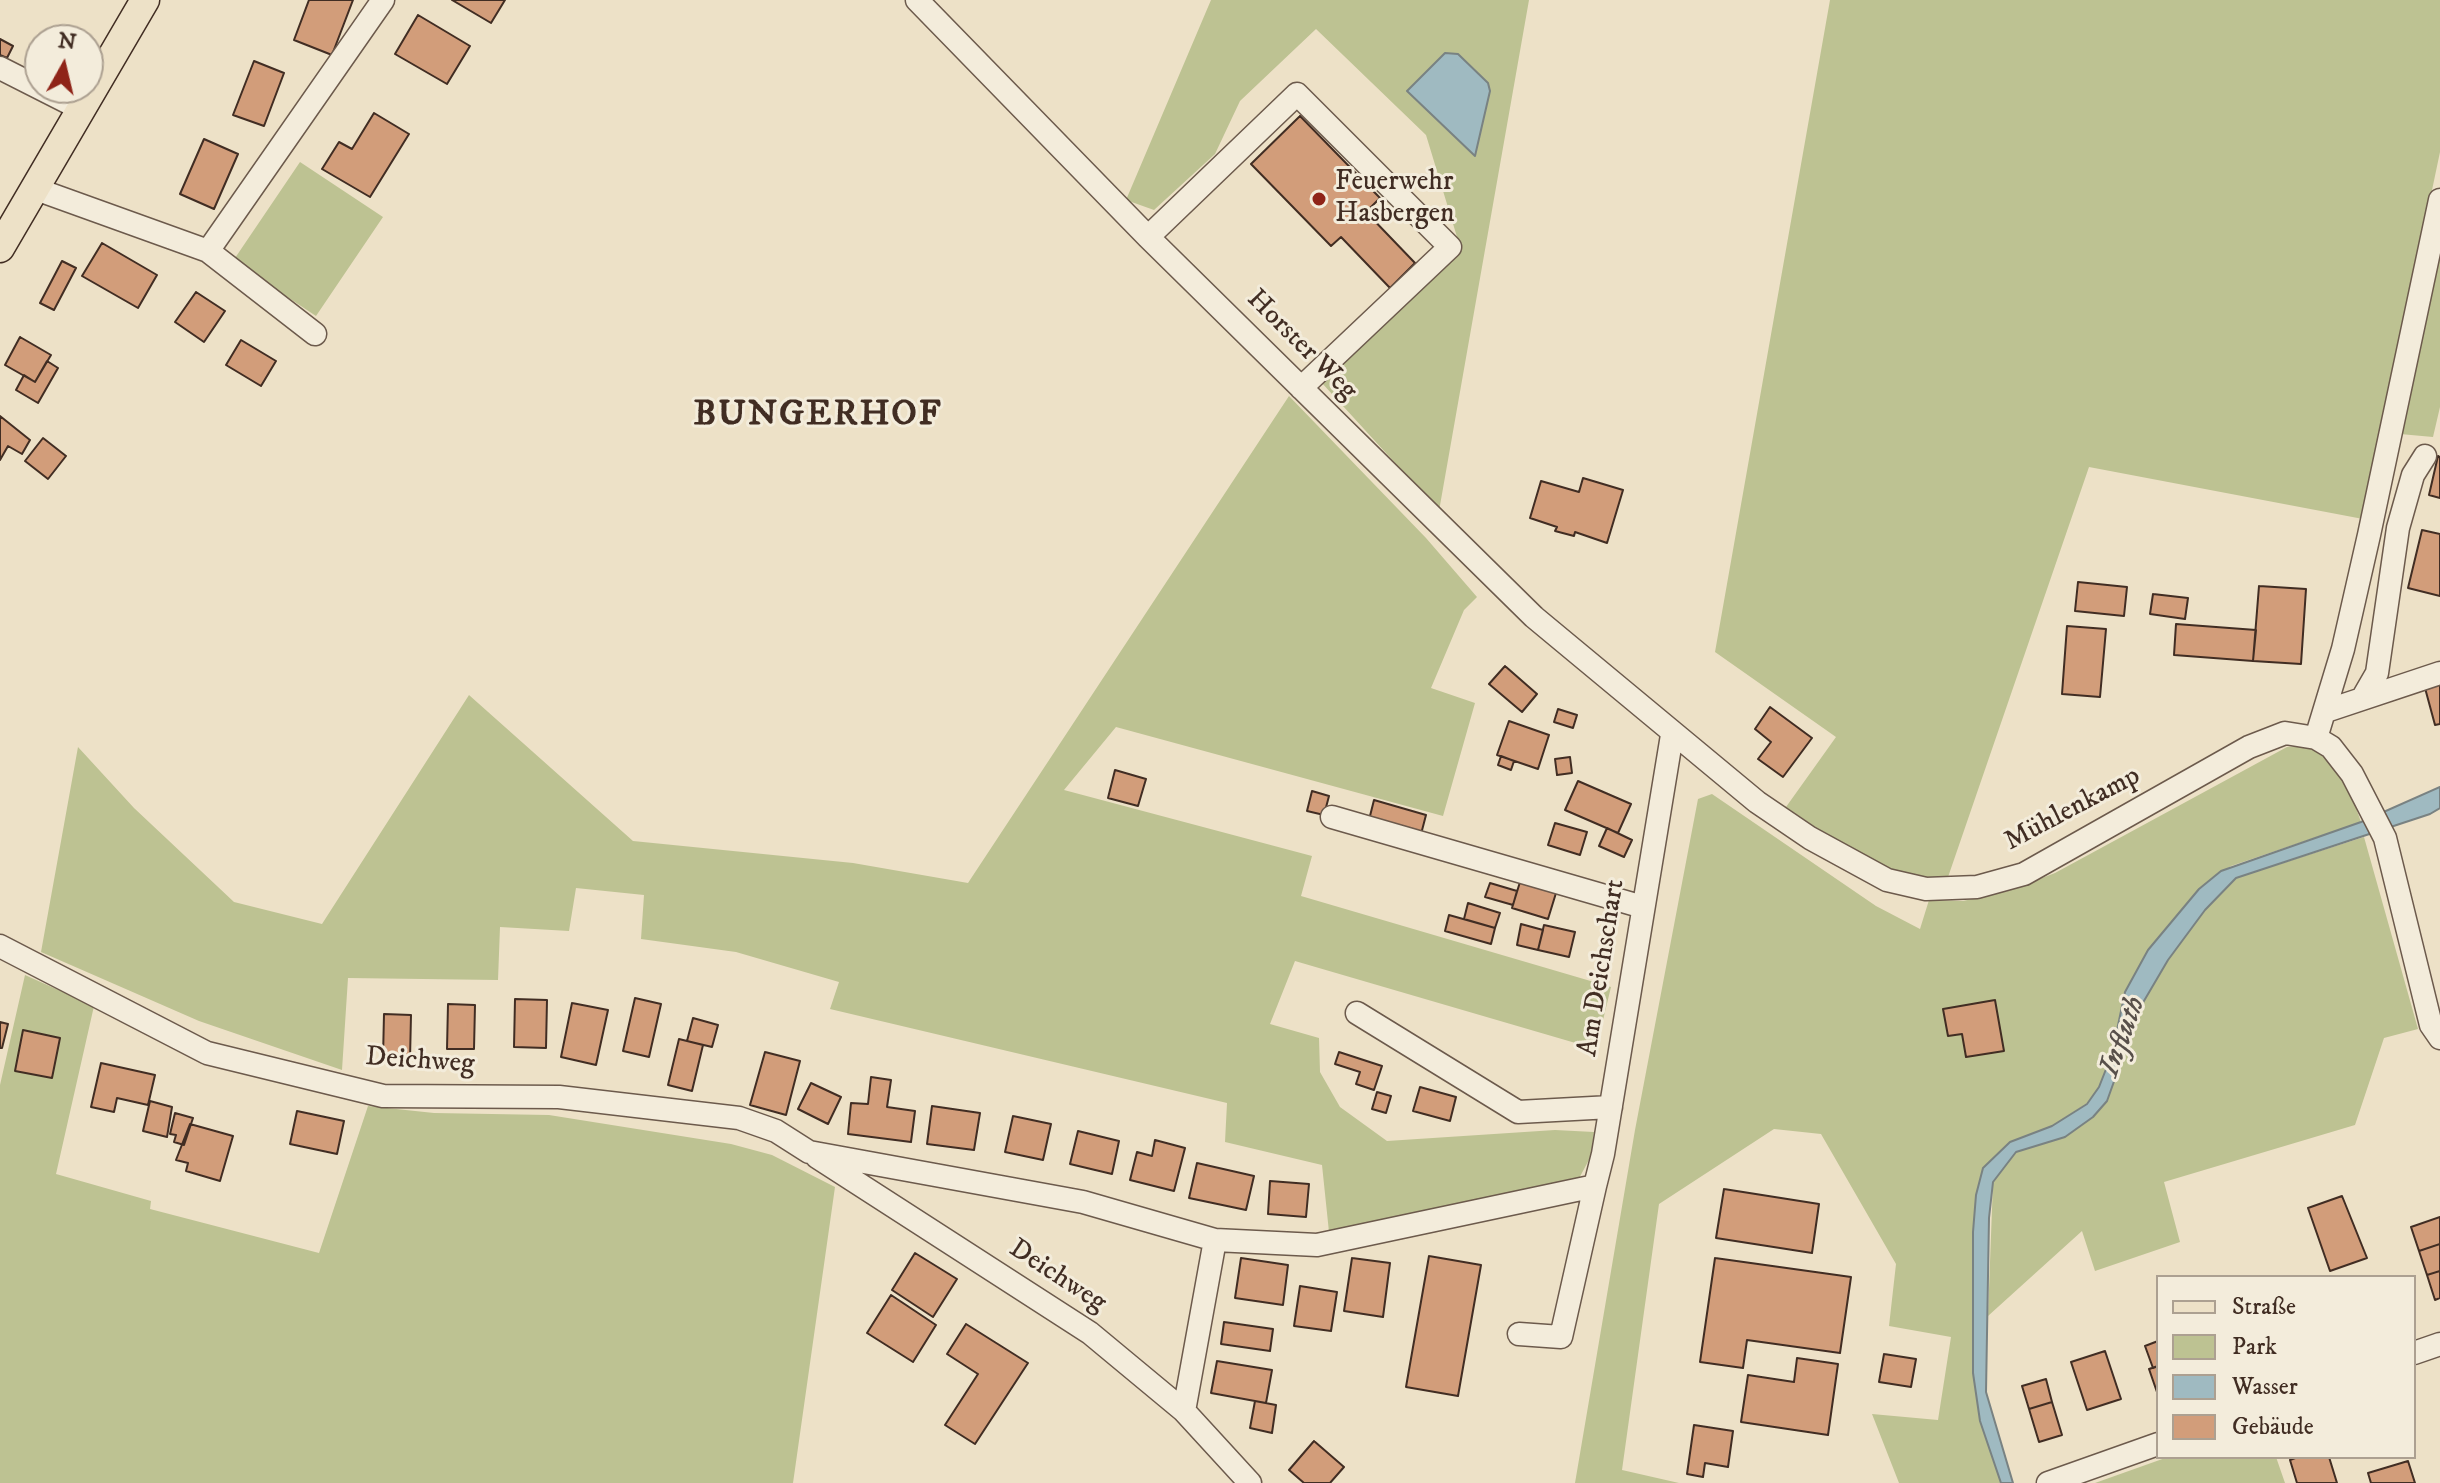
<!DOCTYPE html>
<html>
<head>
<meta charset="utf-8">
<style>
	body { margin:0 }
	#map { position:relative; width:2440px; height:1483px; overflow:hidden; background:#ede1c7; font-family:"IM FELL DW Pica",serif }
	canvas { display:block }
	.legend { position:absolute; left:2156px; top:1275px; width:260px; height:184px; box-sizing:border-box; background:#f3ecdb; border:2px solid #aca091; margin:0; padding:10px 14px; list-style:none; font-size:24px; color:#412d23 }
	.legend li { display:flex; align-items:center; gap:16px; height:40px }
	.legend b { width:40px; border:2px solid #aca091 }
	.north { position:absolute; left:24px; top:24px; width:80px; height:80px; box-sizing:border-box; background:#f3ecdb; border:2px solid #aca091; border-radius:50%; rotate:8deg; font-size:22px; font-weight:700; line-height:32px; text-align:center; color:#412d23 }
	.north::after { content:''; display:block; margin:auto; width:28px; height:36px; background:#8f2418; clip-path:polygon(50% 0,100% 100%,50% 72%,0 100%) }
</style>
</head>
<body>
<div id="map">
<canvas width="2440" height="1483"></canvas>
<ul class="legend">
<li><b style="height:10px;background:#ede1c7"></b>Straße</li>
<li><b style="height:22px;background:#bdc292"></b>Park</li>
<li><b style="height:22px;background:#9fbac1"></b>Wasser</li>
<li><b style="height:22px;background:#d29d7a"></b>Gebäude</li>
</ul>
<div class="north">N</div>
</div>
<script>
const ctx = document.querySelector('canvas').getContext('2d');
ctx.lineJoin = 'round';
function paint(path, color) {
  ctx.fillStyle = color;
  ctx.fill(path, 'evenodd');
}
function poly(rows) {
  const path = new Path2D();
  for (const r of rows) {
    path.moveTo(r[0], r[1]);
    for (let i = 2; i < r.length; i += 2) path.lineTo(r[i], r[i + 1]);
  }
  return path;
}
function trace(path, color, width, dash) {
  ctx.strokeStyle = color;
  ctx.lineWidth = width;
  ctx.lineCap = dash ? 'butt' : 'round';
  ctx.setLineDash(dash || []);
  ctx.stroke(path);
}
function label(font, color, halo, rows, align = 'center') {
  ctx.font = font + ' "IM FELL DW Pica",serif';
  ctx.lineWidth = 6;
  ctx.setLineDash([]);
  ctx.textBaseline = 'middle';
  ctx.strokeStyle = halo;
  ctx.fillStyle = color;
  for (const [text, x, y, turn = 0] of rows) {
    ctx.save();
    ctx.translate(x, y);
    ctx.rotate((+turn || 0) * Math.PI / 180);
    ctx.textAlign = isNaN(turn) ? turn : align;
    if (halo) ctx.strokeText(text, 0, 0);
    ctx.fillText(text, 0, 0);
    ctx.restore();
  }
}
const green = poly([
	[1211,0,1529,0,1439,511,1321,382,1461,250,1426,135,1316,29,1240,101,1215,154,1154,210,1126,200],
	[1830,0,2440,0,2440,152,2363,519,2089,467,1947,880,1912,878,1865,861,1786,807,1836,737,1715,652],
	[300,162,383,217,316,316,233,261],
	[2440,220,2440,407,2433,437,2400,434],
	[1289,396,1426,538,1477,597,1464,610,1431,688,1475,703,1443,816,1116,727,1064,790,1312,856,1301,896,1611,987,1596,1049,1295,961,1270,1024,1319,1038,1320,1072,1340,1107,1387,1141,1555,1130,1594,1132,1591,1156,1576,1184,1329,1232,1322,1165,1225,1142,1227,1103,830,1009,839,982,736,952,641,939,644,895,576,888,569,931,500,927,498,980,348,978,342,1070,199,1021,41,952,78,747,134,808,234,902,322,924,469,695,633,841,853,863,968,883],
	[2308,746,2330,759,2351,794,2361,822,2231,866,2199,889,2148,950,2125,992,2112,1054,2099,1088,2086,1104,2052,1126,2010,1142,1976,1195,1973,1373,1980,1421,2001,1483,1899,1483,1872,1414,1938,1420,1951,1337,1889,1326,1896,1264,1821,1134,1774,1129,1659,1204,1622,1470,1679,1483,1575,1483,1635,1130,1698,799,1712,794,1876,906,1920,929,1929,900,1963,901,2008,891,2055,873,2287,747],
	[2364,837,2418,1029,2384,1038,2355,1125,2164,1182,2180,1242,2095,1271,2082,1231,1988,1316,1993,1182,2016,1152,2065,1137,2107,1101,2141,1006,2168,960,2205,910,2236,878],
	[25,975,94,1006,56,1174,151,1201,150,1209,319,1253,368,1106,434,1113,549,1115,731,1144,772,1155,835,1187,793,1483,0,1483,0,1085],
	[2168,1457,2276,1457,2285,1483,2095,1483]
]);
const water = poly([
	[1445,53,1458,54,1488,83,1490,91,1475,156,1407,91,1445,53],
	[2440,787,2440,808,2430,814,2236,878,2205,910,2168,960,2141,1006,2107,1101,2093,1117,2065,1137,2016,1152,1993,1182,1989,1218,1986,1392,2013,1483,2001,1483,1980,1421,1973,1373,1973,1232,1976,1195,1983,1168,2010,1142,2052,1126,2087,1104,2099,1087,2112,1054,2125,992,2148,950,2199,889,2221,871,2361,822,2440,787]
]);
const building = poly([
	[309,0,353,0,332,55,294,40,309,0],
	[452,0,505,0,491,23,452,0],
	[418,15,470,46,447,84,395,54,418,15],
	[0,39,13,46,7,58,0,55,0,39],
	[254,61,284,73,264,126,233,115,254,61],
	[374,113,409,134,370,197,322,169,339,142,352,149,374,113],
	[1300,116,1380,198,1366,212,1415,263,1390,288,1341,237,1331,246,1251,164,1300,116],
	[204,139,238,154,214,209,180,194,204,139],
	[102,243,157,275,138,308,82,276,102,243],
	[62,261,76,268,54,310,40,303,62,261],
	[196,292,225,311,204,342,175,322,196,292],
	[20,337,51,355,35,382,5,365,20,337],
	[241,340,276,361,261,386,226,365,241,340],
	[47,361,58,368,38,403,16,390,24,375,35,382,47,361],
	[0,416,30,440,22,454,8,446,0,460,0,416],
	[43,438,66,456,48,479,25,461,43,438],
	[2438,456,2440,457,2440,498,2429,495,2438,456],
	[1583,478,1623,490,1607,543,1575,532,1574,536,1555,531,1557,527,1530,518,1541,481,1579,492,1583,478],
	[2422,530,2440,534,2440,596,2408,588,2422,530],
	[2078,582,2127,587,2124,616,2075,611,2078,582],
	[2259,586,2306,589,2301,664,2253,661,2259,586],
	[2153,594,2188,598,2185,619,2150,614,2153,594],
	[2176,624,2256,630,2253,661,2174,655,2176,624],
	[2067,626,2106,629,2100,697,2062,694,2067,626],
	[1505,666,1537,694,1522,712,1489,684,1505,666],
	[2440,684,2440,724,2435,725,2425,688,2440,684],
	[1770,707,1812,738,1783,777,1758,759,1771,742,1755,729,1770,707],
	[1558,709,1577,715,1573,728,1554,722,1558,709],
	[1509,721,1549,735,1538,769,1497,755,1509,721],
	[1501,756,1514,761,1511,770,1498,765,1501,756],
	[1570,757,1572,773,1557,775,1555,759,1570,757],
	[1115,770,1146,779,1138,806,1108,798,1115,770],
	[1578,781,1631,804,1618,833,1565,810,1578,781],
	[1312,791,1329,796,1324,815,1307,811,1312,791],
	[1374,800,1426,815,1420,838,1368,824,1374,800],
	[1555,823,1587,832,1580,855,1548,845,1555,823],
	[1607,828,1632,840,1624,857,1599,846,1607,828],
	[1520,882,1556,893,1548,919,1512,908,1520,882],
	[1490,883,1517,891,1513,905,1485,897,1490,883],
	[1468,903,1500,913,1495,928,1464,919,1468,903],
	[1449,915,1495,928,1491,944,1445,931,1449,915],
	[1521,924,1543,930,1538,950,1517,945,1521,924],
	[1544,925,1575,932,1569,957,1538,950,1544,925],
	[635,998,661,1004,649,1057,623,1051,635,998],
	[515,999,547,1000,546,1048,514,1047,515,999],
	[1995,1000,2004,1051,1966,1057,1962,1034,1948,1036,1943,1009,1995,1000],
	[572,1003,608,1010,596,1065,561,1057,572,1003],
	[448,1004,475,1005,474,1049,447,1049,448,1004],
	[384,1014,411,1015,410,1059,383,1058,384,1014],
	[693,1018,718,1025,712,1047,687,1041,693,1018],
	[0,1022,8,1024,2,1048,0,1048,0,1022],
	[23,1030,60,1038,52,1078,15,1071,23,1030],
	[679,1039,703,1045,692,1091,668,1085,679,1039],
	[765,1052,800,1061,786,1115,750,1105,765,1052],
	[1339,1052,1382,1066,1374,1090,1356,1084,1360,1072,1335,1064,1339,1052],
	[101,1063,155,1075,148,1105,117,1098,114,1112,91,1107,101,1063],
	[871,1077,891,1080,887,1107,915,1111,911,1142,848,1134,851,1103,868,1104,871,1077],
	[811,1083,841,1097,828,1124,798,1109,811,1083],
	[1420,1087,1456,1097,1450,1121,1413,1111,1420,1087],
	[1377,1092,1391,1096,1386,1113,1372,1109,1377,1092],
	[150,1101,172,1107,167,1137,143,1131,150,1101],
	[932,1106,980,1113,974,1150,927,1144,932,1106],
	[297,1111,344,1121,337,1154,290,1144,297,1111],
	[175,1113,193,1118,184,1145,174,1142,176,1135,170,1134,175,1113],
	[1013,1116,1051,1124,1043,1160,1005,1152,1013,1116],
	[190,1124,233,1136,220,1181,186,1171,188,1163,176,1160,190,1124],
	[1078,1131,1119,1141,1112,1174,1070,1164,1078,1131],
	[1155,1140,1185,1148,1174,1191,1130,1180,1137,1152,1152,1156,1155,1140],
	[1197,1163,1254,1176,1246,1210,1189,1198,1197,1163],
	[1270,1181,1309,1184,1306,1217,1268,1214,1270,1181],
	[1724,1189,1819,1204,1812,1253,1716,1238,1724,1189],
	[2342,1196,2367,1258,2330,1271,2308,1208,2342,1196],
	[2440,1217,2440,1244,2419,1251,2411,1227,2440,1217],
	[2440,1244,2440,1271,2427,1275,2419,1251,2440,1244],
	[915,1253,957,1279,933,1317,892,1290,915,1253],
	[1429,1256,1481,1265,1458,1396,1406,1387,1429,1256],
	[1241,1258,1288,1265,1283,1305,1235,1298,1241,1258],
	[1352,1258,1390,1263,1383,1317,1344,1311,1352,1258],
	[1715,1258,1851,1277,1840,1353,1747,1340,1743,1368,1700,1362,1715,1258],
	[2440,1271,2440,1298,2435,1300,2427,1275,2440,1271],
	[1300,1286,1337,1292,1331,1331,1294,1326,1300,1286],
	[891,1295,936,1325,913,1362,867,1333,891,1295],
	[1224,1322,1273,1329,1270,1351,1221,1344,1224,1322],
	[966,1324,1028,1363,975,1444,945,1425,978,1374,947,1354,966,1324],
	[2158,1341,2158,1366,2153,1368,2145,1346,2158,1341],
	[2105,1351,2121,1399,2087,1410,2071,1362,2105,1351],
	[1884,1354,1916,1359,1911,1387,1879,1382,1884,1354],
	[1797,1358,1838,1364,1828,1435,1741,1422,1748,1375,1794,1382,1797,1358],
	[1217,1361,1272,1370,1266,1403,1211,1393,1217,1361],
	[2158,1366,2158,1395,2149,1369,2158,1366],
	[2046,1379,2052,1402,2029,1409,2022,1386,2046,1379],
	[1255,1401,1276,1405,1272,1433,1250,1428,1255,1401],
	[2052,1402,2062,1435,2039,1442,2029,1409,2052,1402],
	[1694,1425,1733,1431,1728,1467,1705,1463,1703,1477,1687,1474,1694,1425],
	[1314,1441,1344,1467,1330,1483,1304,1483,1289,1470,1314,1441],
	[2298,1457,2329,1457,2337,1483,2297,1483,2290,1460,2298,1457],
	[2408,1461,2415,1483,2371,1483,2368,1473,2408,1461]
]);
const minor = poly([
	[917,0,1148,237,1534,617,1757,802,1810,838,1887,880,1926,889,1977,887,2024,874,2249,747,2285,733,2316,738,2331,747,2352,774,2385,838,2431,1025,2440,1038],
	[0,68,81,109],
	[33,188,208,251,315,334],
	[1148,237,1297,94,1450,247,1301,388],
	[208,251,383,0],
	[2362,699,2377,673,2398,528,2413,475,2425,456],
	[2326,711,2440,673],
	[2316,738,2343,649,2369,535,2440,200],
	[1332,817,1643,907],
	[0,946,207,1053,383,1096,559,1097,739,1118,776,1131,809,1152,1083,1202,1215,1240,1184,1411,1250,1483],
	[1357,1013,1518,1112,1611,1107],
	[817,1157,1090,1333,1184,1411],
	[1215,1240,1317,1245,1595,1186,1603,1154,1672,735],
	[1519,1334,1561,1337,1595,1186],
	[2414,1353,2440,1344],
	[2048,1483,2158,1444]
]);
const major = poly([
	[0,248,145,0]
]);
const markers = [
	[1319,199,8,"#8f2418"]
];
const poiNames = [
	["Feuerwehr",1335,183],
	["Hasbergen",1335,215]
];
const streetNames = [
	["Horster Weg",1301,346,45],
	["Mühlenkamp",2073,810,-28],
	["Am Deichschart",1603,968,-81],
	["Deichweg",420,1062,4],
	["Deichweg",1057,1277,33]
];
const waterNames = [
	["Influth",2124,1037,-70]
];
const districtNames = [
	["BUNGERHOF",818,417]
];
paint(green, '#bdc292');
paint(water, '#9fbac1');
trace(water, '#798282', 2);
paint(building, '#d29d7a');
trace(building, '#412d23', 2);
trace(minor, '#6c5a4c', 25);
trace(major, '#412d23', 31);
trace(minor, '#f3ecdb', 22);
trace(major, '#ede1c7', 28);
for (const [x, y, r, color] of markers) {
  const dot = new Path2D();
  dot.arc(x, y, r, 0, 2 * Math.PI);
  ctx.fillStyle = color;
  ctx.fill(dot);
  trace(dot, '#f3ecdb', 3);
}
label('28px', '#412d23', '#f3ecdb', poiNames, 'left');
label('28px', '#412d23', '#f3ecdb', streetNames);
label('italic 30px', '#58504a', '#f3ecdb', waterNames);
ctx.letterSpacing = '2px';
label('bold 36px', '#412d23', '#f3ecdb', districtNames);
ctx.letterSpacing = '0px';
</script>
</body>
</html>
